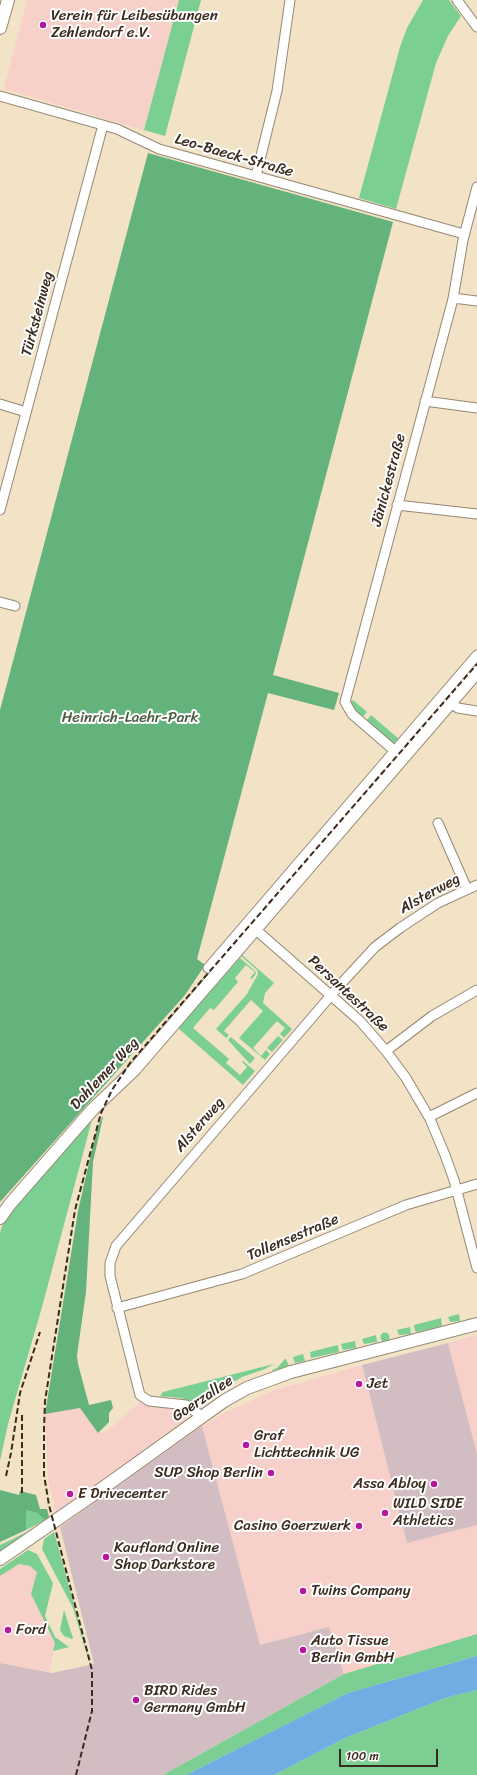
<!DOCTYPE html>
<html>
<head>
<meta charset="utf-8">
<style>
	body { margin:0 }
	#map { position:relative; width:477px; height:1775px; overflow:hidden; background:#f2e3c6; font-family:Sriracha,sans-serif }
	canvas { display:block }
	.scale { position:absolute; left:339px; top:1749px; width:99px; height:18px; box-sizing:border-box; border:2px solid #3b2a1e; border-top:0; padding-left:5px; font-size:12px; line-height:14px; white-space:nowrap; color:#3b2a1e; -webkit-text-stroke:3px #fff; paint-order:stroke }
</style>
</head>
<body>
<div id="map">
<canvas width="477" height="1775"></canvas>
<div class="scale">100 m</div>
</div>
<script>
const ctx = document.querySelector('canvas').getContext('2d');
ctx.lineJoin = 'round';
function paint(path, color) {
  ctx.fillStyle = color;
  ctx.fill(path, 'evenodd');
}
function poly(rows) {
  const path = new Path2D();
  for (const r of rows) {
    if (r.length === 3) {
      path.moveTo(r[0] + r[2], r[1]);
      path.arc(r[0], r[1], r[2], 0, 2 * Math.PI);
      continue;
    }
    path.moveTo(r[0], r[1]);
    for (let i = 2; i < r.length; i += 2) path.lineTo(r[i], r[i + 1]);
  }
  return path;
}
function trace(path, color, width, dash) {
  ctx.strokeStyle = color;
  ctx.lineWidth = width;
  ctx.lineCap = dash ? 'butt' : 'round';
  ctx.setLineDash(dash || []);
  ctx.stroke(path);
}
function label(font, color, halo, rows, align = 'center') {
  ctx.font = font + ' Sriracha,sans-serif';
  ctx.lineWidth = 4;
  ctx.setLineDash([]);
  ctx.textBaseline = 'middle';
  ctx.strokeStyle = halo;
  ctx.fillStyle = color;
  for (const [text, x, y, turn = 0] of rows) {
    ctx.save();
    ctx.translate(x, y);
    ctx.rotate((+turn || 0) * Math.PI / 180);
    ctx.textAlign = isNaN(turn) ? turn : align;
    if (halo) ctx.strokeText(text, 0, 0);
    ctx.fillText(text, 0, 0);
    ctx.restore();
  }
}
const built = poly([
	[27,0,179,0,144,130,4,89],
	[477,1335,477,1454,448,1343],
	[362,1365,407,1543,477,1525,477,1634,344,1674,329,1627,260,1645,202,1426,230,1410,275,1390],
	[141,1401,149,1404,183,1408,187,1418,56,1513,48,1479,45,1414,80,1408,98,1433,108,1431],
	[19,1564,30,1566,38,1572,31,1594,55,1643,50,1672,0,1663,0,1576]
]);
const industrial = poly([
	[448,1343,477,1454,477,1525,407,1543,362,1365],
	[202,1426,260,1645,329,1627,344,1674,163,1775,0,1775,0,1663,52,1673,94,1664,60,1527]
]);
const green = poly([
	[179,0,201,0,165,136,144,130],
	[423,0,449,0,461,16,448,36,436,63,396,209,359,198,400,47,407,28],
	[353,700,367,712,362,718,355,712,349,703],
	[371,715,399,739,394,745,366,721],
	[242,955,274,983,265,993,263,1003,292,1029,284,1038,280,1034,285,1028,277,1021,253,1048,261,1056,266,1050,270,1054,265,1060,239,1038,263,1011,251,1000,224,1031,229,1035,226,1038,216,1029,247,994,258,974,257,970,241,956],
	[240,958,255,971,256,973,255,975,252,979,250,978,255,972,246,965,235,978,238,982,214,1010,210,1008,193,1028,229,1059,226,1063,240,1075,247,1067,242,1062,243,1061,255,1071,243,1085,178,1028],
	[278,1036,283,1040,272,1052,267,1048],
	[231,1037,255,1058,250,1064,228,1040],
	[93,1116,42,1307,8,1424,0,1461,0,1233,4,1219],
	[459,1314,460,1321,450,1322,448,1317],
	[441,1318,442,1326,417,1332,415,1331,414,1325],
	[410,1327,411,1334,399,1335,397,1330],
	[385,1337,4.5],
	[376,1335,377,1342,364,1344,362,1339],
	[355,1341,356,1348,343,1350,341,1344],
	[338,1345,339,1352,311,1358,310,1352],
	[303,1354,305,1361,295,1363,293,1357],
	[285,1359,286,1359,289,1366,273,1371,272,1370,277,1368],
	[274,1364,265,1369,242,1377,215,1393,200,1405,181,1398,160,1396,163,1392],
	[26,1510,37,1513,45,1520,26,1530],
	[54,1532,89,1659,90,1665,73,1608,42,1549,44,1539],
	[25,1533,25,1538,0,1554,0,1545],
	[28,1550,37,1554,53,1583,45,1616,55,1637,69,1647,53,1651,55,1643,31,1594,37,1572,30,1566,19,1564,0,1576,0,1569],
	[64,1610,73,1638,72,1639,64,1636,60,1630],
	[477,1634,477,1656,348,1693,186,1775,163,1775,344,1674],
	[477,1690,477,1775,274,1775,345,1738,445,1698]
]);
const forest = poly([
	[148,153,393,222,273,675,339,693,334,710,268,693,197,959,205,965,185,995,0,1202,0,710],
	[102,1117,103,1117,93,1162,86,1292,77,1355,78,1364,89,1405,111,1400,113,1408,109,1413,109,1422,98,1433,80,1408,45,1414,78,1211,96,1132],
	[0,1490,19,1495,20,1491,36,1495,40,1509,47,1509,49,1517,45,1520,37,1513,26,1510,26,1530,0,1542]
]);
const water = poly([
	[477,1656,477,1690,445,1698,345,1738,274,1775,186,1775,348,1693]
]);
const minor = poly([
	[457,0,477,27],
	[0,96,117,129,159,149,464,234],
	[256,176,277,91,290,0],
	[453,298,477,301],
	[425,401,477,408],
	[0,404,26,412],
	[397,505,477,514],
	[0,510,103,125],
	[0,602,15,606],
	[450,703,458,708,477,711],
	[403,758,352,714,345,702,453,299,463,240,477,187],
	[438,823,467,889],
	[255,929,360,1021,386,1051,406,1078,430,1119,445,1155,454,1180,477,1268],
	[208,968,477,655],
	[386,1051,432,1016,477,990],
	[429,1117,477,1093],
	[117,1308,242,1274,406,1205,477,1184],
	[203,1417,186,1405,149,1401,140,1395,110,1276,110,1263,116,1246,339,986,375,947,400,928,438,903,477,885]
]);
const major = poly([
	[0,28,8,0],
	[0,1218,10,1204,93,1109,134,1070,477,672],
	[0,1559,107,1485,224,1401,247,1388,291,1372,477,1324]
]);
const rail = poly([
	[6,1476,11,1453,20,1393,40,1332],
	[22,1493,22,1415],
	[76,1775,92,1711,92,1670,49,1505,44,1475,44,1429,45,1401,75,1210,101,1113,112,1090,130,1063,477,664]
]);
const markers = [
	[43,25,4,"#b5179e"],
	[359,1384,4,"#b5179e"],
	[246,1445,4,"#b5179e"],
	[271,1473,4,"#b5179e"],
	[434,1484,4,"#b5179e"],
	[70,1494,4,"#b5179e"],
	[385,1513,4,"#b5179e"],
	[359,1526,4,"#b5179e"],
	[106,1557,4,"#b5179e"],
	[303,1591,4,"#b5179e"],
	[8,1630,4,"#b5179e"],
	[303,1650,4,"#b5179e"],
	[136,1700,4,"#b5179e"]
];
const poiNames = [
	["Verein für Leibesübungen",51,16],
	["Zehlendorf e.V.",51,33],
	["Jet",367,1384],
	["Graf",254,1436],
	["Lichttechnik UG",254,1453],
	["SUP Shop Berlin",263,1473,"right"],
	["Assa Abloy",426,1484,"right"],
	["E Drivecenter",78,1494],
	["WILD SIDE",393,1504],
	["Athletics",393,1521],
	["Casino Goerzwerk",351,1526,"right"],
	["Kaufland Online",114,1548],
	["Shop Darkstore",114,1565],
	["Twins Company",311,1591],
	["Ford",16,1630],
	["Auto Tissue",311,1641],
	["Berlin GmbH",311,1658],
	["BIRD Rides",144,1691],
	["Germany GmbH",144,1708]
];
const streetNames = [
	["Leo-Baeck-Straße",234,156,16],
	["Türksteinweg",38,314,-75],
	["Jänickestraße",389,480,-75],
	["Alsterweg",430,894,-29],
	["Persantestraße",348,994,43],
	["Dahlemer Weg",105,1074,-47],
	["Alsterweg",200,1125,-49],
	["Tollensestraße",293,1238,-23],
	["Goerzallee",203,1399,-34]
];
const parkNames = [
	["Heinrich-Laehr-Park",130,718]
];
paint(built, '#f7d0ca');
paint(industrial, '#d2bec2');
paint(green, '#7bcf92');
paint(forest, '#64b27c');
paint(water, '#70ade2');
trace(minor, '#968672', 11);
trace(major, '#968672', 14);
trace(minor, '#fff', 9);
trace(major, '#fff', 12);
trace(rail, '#3b2a1e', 2, [6, 3]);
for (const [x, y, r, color] of markers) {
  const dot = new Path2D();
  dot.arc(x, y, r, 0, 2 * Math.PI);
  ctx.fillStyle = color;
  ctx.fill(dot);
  trace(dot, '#fff', 1.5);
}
label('15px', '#3b2a1e', '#fff', poiNames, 'left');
label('15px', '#3b2a1e', '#fff', streetNames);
label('15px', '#4e5c41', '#fff', parkNames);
</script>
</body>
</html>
